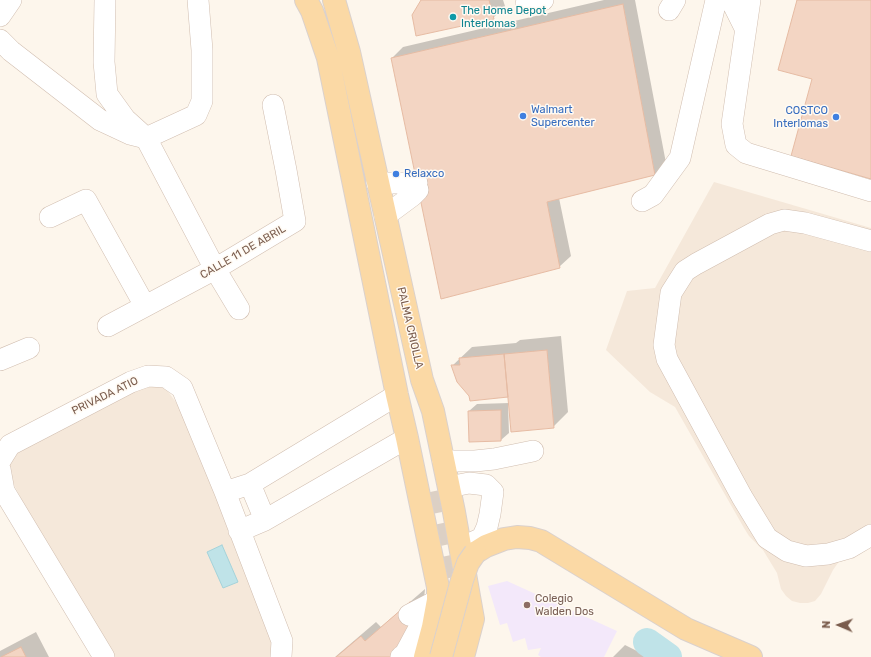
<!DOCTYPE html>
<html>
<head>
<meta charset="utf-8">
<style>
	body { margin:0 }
	#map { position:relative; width:871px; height:657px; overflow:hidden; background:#fdf6ec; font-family:Rubik,sans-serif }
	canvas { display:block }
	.north { position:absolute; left:819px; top:605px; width:40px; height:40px; -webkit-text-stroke:3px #fffaf3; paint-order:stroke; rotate:272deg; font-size:11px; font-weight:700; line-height:16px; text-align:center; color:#7a5c4d }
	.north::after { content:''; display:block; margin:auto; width:14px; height:18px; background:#7a5c4d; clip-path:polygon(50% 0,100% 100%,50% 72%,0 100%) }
</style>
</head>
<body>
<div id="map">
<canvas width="871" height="657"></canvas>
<div class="north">N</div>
</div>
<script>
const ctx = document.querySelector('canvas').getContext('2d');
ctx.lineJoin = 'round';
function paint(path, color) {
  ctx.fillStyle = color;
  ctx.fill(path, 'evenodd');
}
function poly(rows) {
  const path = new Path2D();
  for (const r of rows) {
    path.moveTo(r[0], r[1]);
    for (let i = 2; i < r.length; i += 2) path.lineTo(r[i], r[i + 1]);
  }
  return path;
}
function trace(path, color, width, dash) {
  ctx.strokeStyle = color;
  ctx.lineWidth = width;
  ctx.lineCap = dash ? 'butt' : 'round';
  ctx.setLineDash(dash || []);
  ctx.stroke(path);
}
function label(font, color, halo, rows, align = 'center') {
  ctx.font = font + ' Rubik,sans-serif';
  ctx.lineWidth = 3;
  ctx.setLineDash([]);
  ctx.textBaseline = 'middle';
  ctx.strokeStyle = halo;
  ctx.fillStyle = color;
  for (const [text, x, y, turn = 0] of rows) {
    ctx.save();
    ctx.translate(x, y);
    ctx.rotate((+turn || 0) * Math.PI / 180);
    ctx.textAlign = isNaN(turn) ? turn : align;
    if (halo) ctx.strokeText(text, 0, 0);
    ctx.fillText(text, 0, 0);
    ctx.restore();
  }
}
const residential = poly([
	[714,182,871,228,871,545,840,560,833,570,821,594,815,601,808,603,800,603,792,601,786,596,781,589,777,573,763,550,749,536,744,528,675,407,650,392,606,350,627,291,655,288],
	[162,383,180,408,275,639,275,657,110,657,32,520,7,471,11,451,138,385]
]);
const education = poly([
	[507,581,617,631,604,657,541,657,538,655,541,648,528,650,525,638,513,642,507,623,500,625,488,586]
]);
const water = poly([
	[222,545,238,582,223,588,207,552,222,545]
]);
const shadow = poly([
	[422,0,503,0,505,6,493,18],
	[604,0,635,0,666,163,655,174,559,198,571,256,559,267,392,58,403,47],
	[561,336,568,412,553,427,508,405,509,433,501,440,469,411,477,404,509,403,509,395,470,396,452,366,472,347,516,343,520,340],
	[425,589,421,629,394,657,335,657,376,622,381,627],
	[36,632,49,657,0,657,0,651],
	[625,645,649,657,613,657]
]);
const river = poly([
	[647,642,668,657]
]);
const building = poly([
	[421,0,489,0,494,19,416,36,412,15,421,0],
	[797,0,871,0,871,179,791,156,812,79,778,70,797,0],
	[623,4,655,175,547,202,560,268,441,299,391,58,623,4],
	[547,350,554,428,511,432,504,354,547,350],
	[504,354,508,397,470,401,469,396,457,382,451,365,460,365,459,358,504,354],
	[501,410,501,441,469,442,468,411,501,410],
	[410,602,407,646,394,657,336,657,361,636,365,641,410,602],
	[21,647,26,657,1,657,21,647]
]);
const majorTunnel = poly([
	[435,491,459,605]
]);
const minor = poly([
	[105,0,104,62,107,94,125,119,146,138,215,269,239,309],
	[731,0,745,28],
	[750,0,732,124,736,145,746,153,871,191],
	[526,4,543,0],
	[669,10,675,0],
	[0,16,11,0],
	[0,40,11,51,100,120,130,134,146,138,196,115,202,101,202,50,198,0],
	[377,183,417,183],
	[642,201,653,195,680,158,716,0],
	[385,216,412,196,418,190],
	[50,217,86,200,145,306],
	[871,241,805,223,784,220,770,224,696,264,685,271,671,293,664,345,667,359,742,497,767,538,787,551,806,556,828,554,849,548,871,535],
	[108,326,215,269,295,221,286,170,273,105],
	[0,360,29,348],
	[0,461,10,445,131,382,148,376,166,377,182,388,225,492,282,641,281,657],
	[443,461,475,461,494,459,533,451],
	[0,469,4,491,104,657],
	[250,484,265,520],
	[449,487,469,483,486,485,493,492,490,514,487,527,482,538,461,548],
	[225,492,250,484,397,395],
	[239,531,265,520,407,438],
	[409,615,438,600],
	[401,657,405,654,419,628,433,627]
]);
const major = poly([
	[306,0,312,11,328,58,397,395,407,438,438,587,438,600,433,627,425,657],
	[334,0,349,52,422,380,433,411,454,512,473,619,463,657],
	[475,553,486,546,504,539,517,537,530,538,541,541,686,629,751,657]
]);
const majorBridge = poly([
	[441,657,462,580,468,563,475,553]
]);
const markers = [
	[453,17,4,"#0f9aa8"],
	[523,116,4,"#3f7fe0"],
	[836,117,4,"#3f7fe0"],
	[396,174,4,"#3f7fe0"],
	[527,605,4,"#8d6e63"]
];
const cultureNames = [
	["The Home Depot",461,11],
	["Interlomas",461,24]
];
const shopNames = [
	["Walmart",531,110],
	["Supercenter",531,123],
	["COSTCO",828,111,"right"],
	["Interlomas",828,124,"right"],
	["Relaxco",404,174]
];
const streetNames = [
	["CALLE 11 DE ABRIL",243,252,-30],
	["PALMA CRIOLLA",410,328,77],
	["PRIVADA ATIO",105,396,-26]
];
const educationNames = [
	["Colegio",535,599],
	["Walden Dos",535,612]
];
paint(residential, '#f5e8da');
paint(education, '#f3e8fa');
paint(water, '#bfe3e8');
trace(water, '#a5d3da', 1);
paint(shadow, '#0003');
trace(river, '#bfe3e8', 28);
paint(building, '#f3d5c3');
trace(building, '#e6bba3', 1);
trace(majorTunnel, '#dcd0c4', 22, [22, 11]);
trace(minor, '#d1beb0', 22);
trace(major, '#dad1cd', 24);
trace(minor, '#fff', 21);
trace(major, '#fbd9a5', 22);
trace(majorBridge, '#dad1cd', 24, []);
trace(majorBridge, '#fbd9a5', 22);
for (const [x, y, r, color] of markers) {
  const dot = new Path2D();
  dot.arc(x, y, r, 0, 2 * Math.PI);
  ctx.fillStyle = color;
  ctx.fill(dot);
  trace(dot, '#fffaf3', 1.5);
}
label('11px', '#0d838f', '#fffaf3', cultureNames, 'left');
label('11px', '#366cbe', '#fffaf3', shopNames, 'left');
label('11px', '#7a5c4d', '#fffaf3', streetNames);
label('11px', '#785e54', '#fffaf3', educationNames, 'left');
</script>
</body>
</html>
